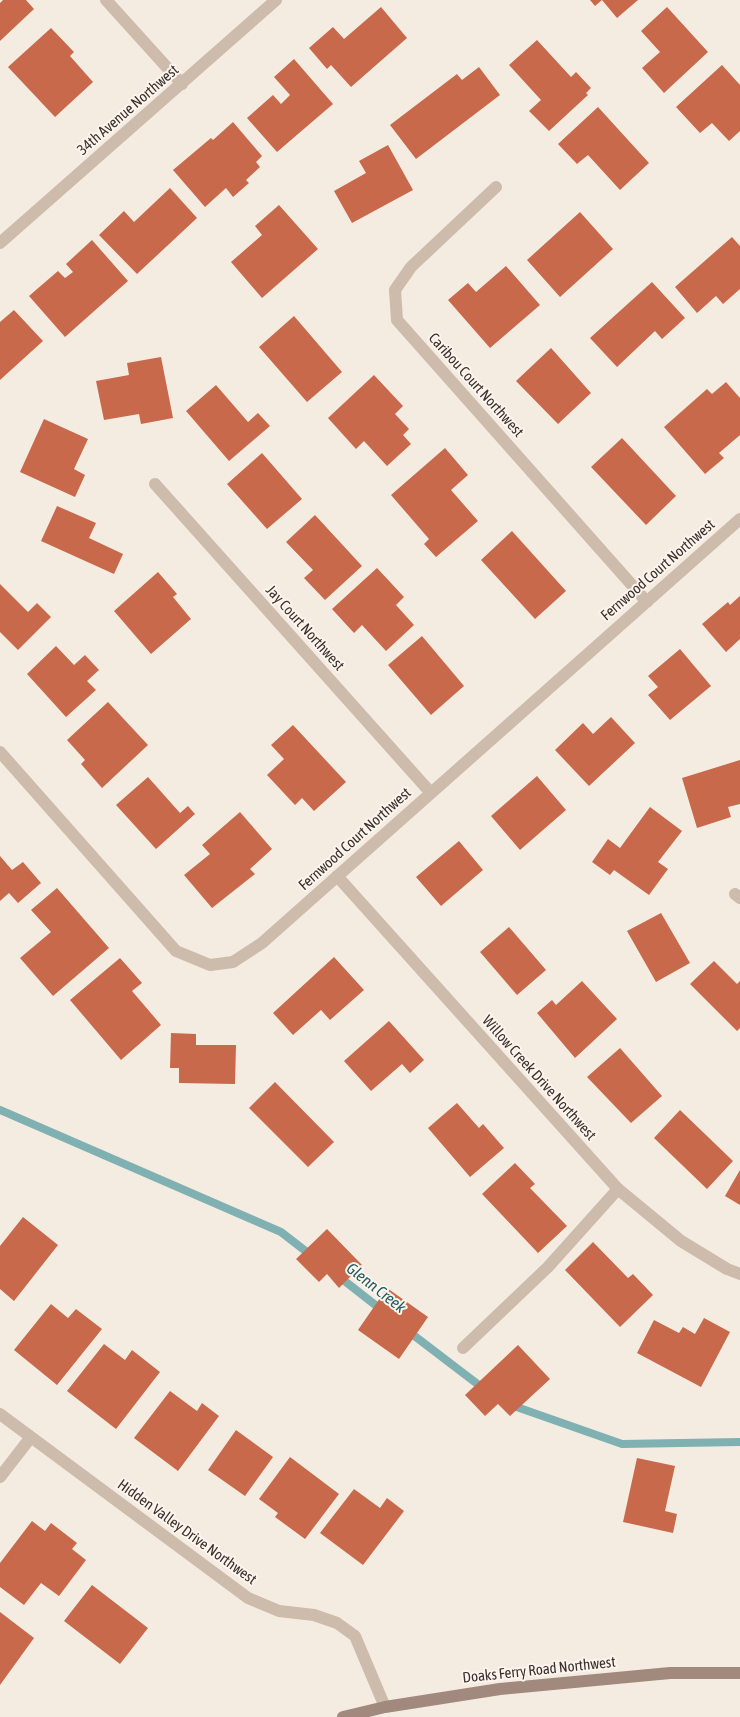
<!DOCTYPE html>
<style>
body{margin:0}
canvas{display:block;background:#f4ebe1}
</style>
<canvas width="740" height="1717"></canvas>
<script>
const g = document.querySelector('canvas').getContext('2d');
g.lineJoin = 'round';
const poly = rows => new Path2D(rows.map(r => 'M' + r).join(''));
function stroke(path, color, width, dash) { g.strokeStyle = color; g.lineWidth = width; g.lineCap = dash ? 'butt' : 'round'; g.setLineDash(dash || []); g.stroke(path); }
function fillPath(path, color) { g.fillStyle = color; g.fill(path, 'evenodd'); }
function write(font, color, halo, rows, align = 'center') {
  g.font = font + ' "Asap Condensed",sans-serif'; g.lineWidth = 4; g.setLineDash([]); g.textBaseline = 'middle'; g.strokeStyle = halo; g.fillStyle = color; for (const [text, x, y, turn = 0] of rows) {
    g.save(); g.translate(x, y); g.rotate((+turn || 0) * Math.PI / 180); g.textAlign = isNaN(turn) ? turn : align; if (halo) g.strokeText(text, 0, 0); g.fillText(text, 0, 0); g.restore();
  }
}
stroke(poly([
 [0,1110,281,1232,312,1256],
 [337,1275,383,1311],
 [408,1331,484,1389],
 [511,1405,622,1444,740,1442]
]), '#7fb0b2', 8);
fillPath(poly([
 [3,0,26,0,34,9,0,41,0,3],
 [590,0,638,0,617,18,602,0,595,6],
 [381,7,407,38,351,87,331,65,327,69,309,48,333,27,344,39],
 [667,7,708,52,664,93,642,68,660,52,641,31],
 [51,28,74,52,70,56,93,82,55,117,8,67],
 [537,40,571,77,576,72,591,88,586,93,588,95,549,131,529,111,541,100,509,65],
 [294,59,333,104,277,152,247,118,273,95,281,104,290,95,274,77],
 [722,65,740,85,740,131,729,141,712,123,700,133,676,107],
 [479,67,500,95,416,159,390,125,457,74,462,80],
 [598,107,649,163,620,190,588,155,577,164,558,144],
 [233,122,262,156,256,162,260,167,246,180,249,183,233,197,226,188,205,207,173,170,211,138,213,140],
 [388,145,413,190,352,223,334,191,366,173,359,161],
 [170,188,197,218,137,274,99,235,124,211,134,222],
 [279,205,318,249,262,298,231,262,262,235,255,226],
 [580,212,613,249,560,297,527,260],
 [732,237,740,246,740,289,723,304,716,296,697,313,675,287],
 [92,240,128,281,65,337,29,296,58,271,65,278,73,272,66,264],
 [506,266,540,305,490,348,448,300,468,283,476,292],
 [652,282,685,318,662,339,655,331,617,367,590,338],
 [14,310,43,341,0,380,0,322],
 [294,316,342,372,307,402,259,347],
 [551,348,591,393,558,424,516,381],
 [161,357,173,418,141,424,139,414,104,420,96,381,129,375,127,363],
 [374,375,403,406,395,414,409,429,403,435,411,444,387,466,364,441,356,449,328,418],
 [726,382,740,398,740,435,719,453,724,458,705,474,664,427,707,389,712,394],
 [216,385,248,422,258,413,270,426,229,461,186,411],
 [44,419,88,439,74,469,85,475,75,497,20,472],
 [622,438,676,496,646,525,591,467],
 [445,448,468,475,451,490,478,521,436,557,424,544,429,539,391,495],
 [262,453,302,499,267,529,227,484],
 [57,506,96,523,89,538,123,554,114,574,41,541],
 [315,515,362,566,325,600,304,578,313,570,286,542],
 [512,531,566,591,535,619,481,560],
 [377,568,404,597,396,605,414,625,386,651,362,625,354,633,332,609],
 [158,572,177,594,173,597,191,619,151,654,114,611],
 [0,584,28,612,37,603,51,617,18,650,0,632],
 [740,596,740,639,726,652,702,624,728,602,730,605],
 [422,636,464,686,431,715,388,665],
 [56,646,74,665,85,655,99,670,87,681,96,690,66,717,27,674],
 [680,649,711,686,670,720,648,695,658,687,648,676],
 [108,702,148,745,102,788,81,764,85,760,67,740],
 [611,717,635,743,589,786,555,750,583,723,593,734],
 [293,725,346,782,314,811,302,798,295,805,267,775,284,759,271,745],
 [740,760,740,804,728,807,731,817,697,828,682,778],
 [537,776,566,810,520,850,491,816],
 [148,777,180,813,188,806,195,814,156,849,116,805],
 [650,807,682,831,658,862,668,869,649,895,614,870,610,875,592,862,608,839,620,848],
 [240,812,272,849,250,869,255,874,212,908,184,875,210,854,202,845],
 [459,841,483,870,441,906,416,877],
 [0,856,12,870,23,862,41,883,18,903,9,893,0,901],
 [57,888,109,948,53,996,20,958,51,932,31,910],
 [661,913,690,963,656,982,627,931],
 [509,927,546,970,517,995,480,952],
 [334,957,364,990,330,1020,321,1010,293,1035,273,1013],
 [120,958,142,983,132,991,161,1025,121,1060,70,1000],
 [714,961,737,984,740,981,740,1028,737,1031,690,984],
 [582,981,617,1019,575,1058,537,1013,552,1000,556,1005],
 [389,1021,424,1060,410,1073,402,1064,371,1091,344,1061],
 [171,1033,196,1034,196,1045,236,1045,235,1084,179,1083,179,1068,170,1068],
 [620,1048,662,1096,631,1123,587,1077],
 [275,1082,334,1142,308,1167,249,1108],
 [457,1103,479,1128,483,1124,504,1148,470,1177,428,1128],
 [680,1110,733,1161,707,1189,654,1138],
 [515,1163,535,1184,530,1188,567,1226,538,1253,482,1194],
 [740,1170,740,1205,725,1196],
 [23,1217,58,1245,14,1301,0,1289,0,1246],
 [327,1229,362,1265,339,1288,327,1274,319,1282,296,1259],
 [593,1242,628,1278,633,1274,653,1295,620,1327,565,1270],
 [387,1288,428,1317,399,1359,358,1330],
 [51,1304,68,1318,76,1309,102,1329,57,1385,14,1350],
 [704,1318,730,1332,701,1387,637,1353,654,1320,679,1333,683,1327,695,1334],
 [104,1344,125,1360,132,1350,160,1372,116,1429,67,1391],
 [518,1345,550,1379,510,1416,498,1404,485,1416,465,1395],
 [170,1391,197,1411,202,1403,219,1416,178,1471,134,1438],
 [236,1430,273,1457,245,1496,208,1470],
 [290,1457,339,1494,305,1539,275,1517,278,1513,259,1499],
 [637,1458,675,1466,665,1511,677,1514,673,1533,623,1522],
 [354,1489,380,1508,387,1498,404,1511,363,1565,320,1533],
 [32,1521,45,1531,51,1523,77,1543,72,1549,86,1560,59,1596,41,1583,24,1605,0,1587,0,1563],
 [92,1585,148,1628,120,1664,64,1621],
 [0,1612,34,1638,0,1685]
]), '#c8694b');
stroke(poly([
 [463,1348,548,1267,618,1189]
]), '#cdbbac', 12);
stroke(poly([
 [106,0,182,84],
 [496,187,411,267,395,290,397,320,647,602],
 [0,243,276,0],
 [155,484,431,793],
 [0,752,176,951,210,965,233,962,262,943,740,519],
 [337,876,618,1189,681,1241,727,1269,740,1274],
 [735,894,740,898],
 [0,1414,248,1598,279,1611,314,1615,337,1623,355,1636,385,1707],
 [0,1477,31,1437]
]), '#cdbbac', 12);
stroke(poly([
 [343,1717,385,1707,500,1689,670,1673,740,1673]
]), '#a18a7d', 12);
write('15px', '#3b302b', '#fbf5ee', [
 ["34th Avenue Northwest",128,110,-41],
 ["Caribou Court Northwest",476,385,48],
 ["Fernwood Court Northwest",658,570,-41],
 ["Jay Court Northwest",305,628,48],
 ["Fernwood Court Northwest",355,839,-42],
 ["Willow Creek Drive Northwest",539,1078,48],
 ["Hidden Valley Drive Northwest",187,1532,36],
 ["Doaks Ferry Road Northwest",539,1670,-6]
]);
write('italic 16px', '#1f5a5e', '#fbf5ee', [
 ["Glenn Creek",376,1288,38]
]);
</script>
